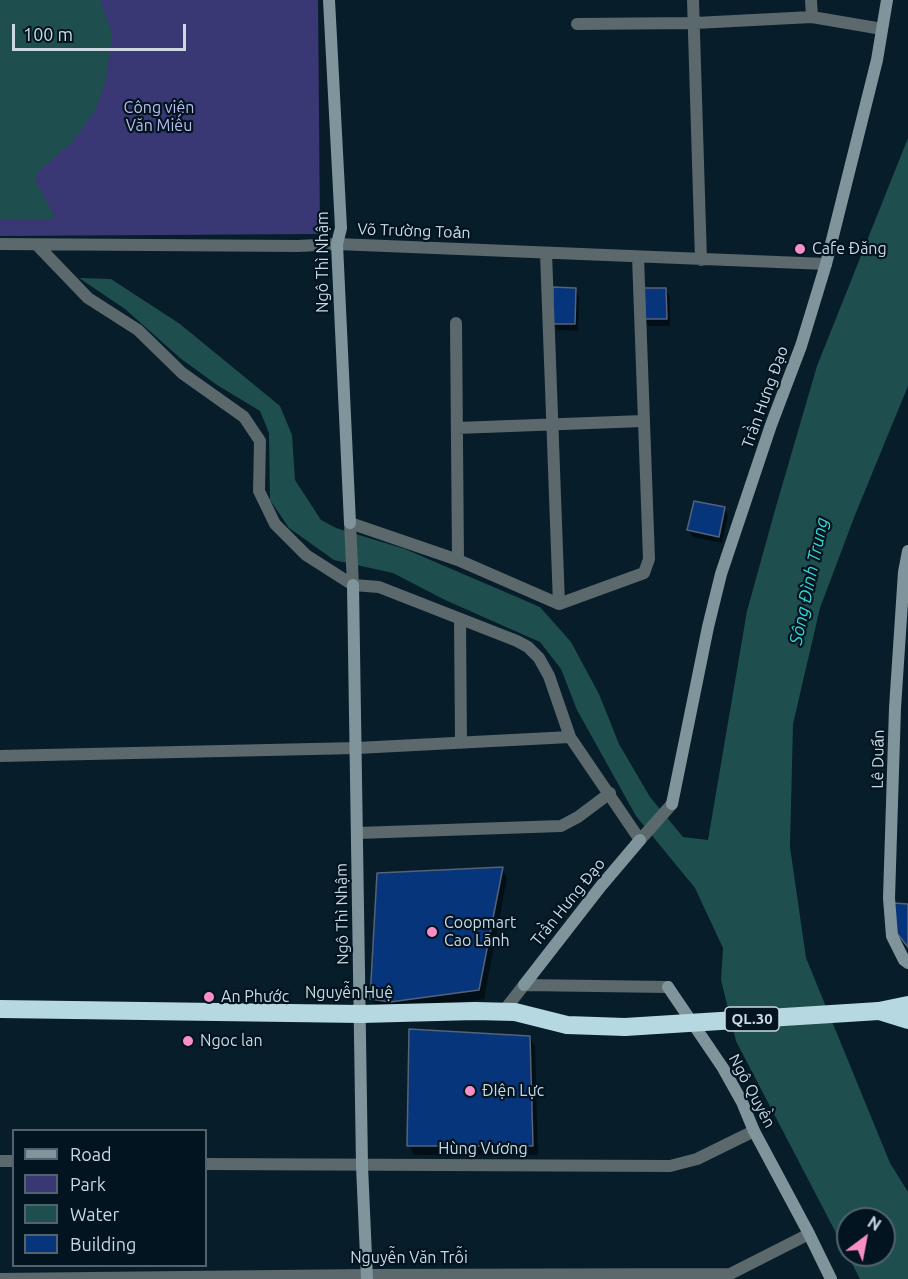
<!DOCTYPE html>
<meta charset="utf-8">
<style>
body{margin:0}
#map{position:relative;width:908px;height:1279px;overflow:hidden;background:#071d2a;font-family:Ubuntu,sans-serif}
canvas{display:block}
.legend{position:absolute;left:12px;top:1129px;width:195px;height:138px;box-sizing:border-box;background:#011420;border:2px solid #52636e;margin:0;padding:8px 10px;list-style:none;font-size:18px;color:#ccd9e3}
.legend li{display:flex;align-items:center;gap:12px;height:30px}
.legend b{width:30px;border:2px solid #52636e}
.north{position:absolute;left:836px;top:1207px;width:60px;height:60px;box-sizing:border-box;background:#011420;border:2px solid #52636e;border-radius:50%;rotate:32deg;font-size:16px;font-weight:700;line-height:24px;text-align:center;color:#ccd9e3}
.north::after{content:'';display:block;margin:auto;width:21px;height:27px;background:#fa8fc7;clip-path:polygon(50% 0,100% 100%,50% 72%,0 100%)}
.scale{position:absolute;left:12px;top:24px;width:174px;height:27px;box-sizing:border-box;border:3px solid #ccd9e3;border-top:0;padding-left:8px;font-size:18px;line-height:21px;white-space:nowrap;color:#ccd9e3;-webkit-text-stroke:4px #011420;paint-order:stroke}
</style>
<div id="map">
<canvas width="908" height="1279"></canvas>
<ul class="legend">
<li><b style="height:8px;background:#7f959b"></b>Road</li>
<li><b style="height:16px;background:#3a3874"></b>Park</li>
<li><b style="height:16px;background:#1e4e4d"></b>Water</li>
<li><b style="height:16px;background:#07357c"></b>Building</li>
</ul>
<div class="north">N</div>
<div class="scale">100 m</div>
</div>
<script>
const g = document.querySelector('canvas').getContext('2d');
g.lineJoin = 'round';
function fillPath(path, color) { g.fillStyle = color; g.fill(path, 'evenodd'); }
const poly = rows => new Path2D(rows.map(r => 'M' + r).join(''));
function stroke(path, color, width, dash) { g.strokeStyle = color; g.lineWidth = width; g.lineCap = dash ? 'butt' : 'round'; g.setLineDash(dash || []); g.stroke(path); }
function write(font, color, halo, rows, align = 'center') {
  g.font = font + ' Ubuntu,sans-serif'; g.lineWidth = 4.5; g.setLineDash([]); g.textBaseline = 'middle'; g.strokeStyle = halo; g.fillStyle = color; for (const [text, x, y, turn = 0] of rows) {
    g.save(); g.translate(x, y); g.rotate((+turn || 0) * Math.PI / 180); g.textAlign = isNaN(turn) ? turn : align; if (halo) g.strokeText(text, 0, 0); g.fillText(text, 0, 0); g.restore();
  }
}
fillPath(poly([
 [0,0,318,0,320,234,0,236]
]), '#3a3874');
fillPath(poly([
 [0,0,100,0,112,34,106,79,96,109,73,141,37,173,36,182,54,215,51,220,3,220,0,217],
 [908,138,908,386,855,515,820,608,793,724,790,847,806,958,890,1163,908,1192,908,1279,860,1279,736,1041,721,980,723,948,695,888,636,816,577,710,561,669,540,642,445,600,393,573,334,560,289,528,270,500,269,433,260,411,217,385,180,358,125,309,79,278,111,279,180,324,280,406,292,435,295,480,321,520,336,528,405,549,540,607,571,642,599,694,619,744,650,797,683,837,708,840,747,611,775,510,817,366],
 [848,1219,884,1219,884,1255,848,1255]
]), '#1e4e4d');
fillPath(poly([
 [575,289,579,297,578,331,557,330,553,323],
 [666,290,670,297,670,326,648,326,644,319],
 [724,509,728,516,722,543,693,537,689,530],
 [502,869,507,878,484,999,396,1012,377,1009,371,999],
 [530,1038,535,1047,538,1155,414,1155,409,1145]
]), '#0007');
const building = poly([
 [553,287,576,288,575,324,552,324,553,287],
 [642,288,666,288,667,319,643,319,642,288],
 [694,501,725,507,719,537,687,530,694,501],
 [503,867,479,990,390,1002,370,999,377,873,503,867],
 [893,903,908,904,908,947,896,932,893,903],
 [409,1029,530,1036,533,1146,407,1146,409,1029]
]);
fillPath(building, '#07357c');
stroke(building, '#556278', 1.5);
stroke(poly([
 [693,0,701,260],
 [811,0,812,17],
 [577,24,695,23,812,17,882,29],
 [0,244,298,246,337,244,826,264],
 [38,246,88,298,138,330,182,373,244,417,260,441,259,491,275,524,306,555,353,585,379,587,517,641,528,647,539,658,549,676,570,737,640,840,672,804],
 [546,253,559,604],
 [456,323,458,560],
 [457,428,643,421],
 [353,585,350,523,458,560,559,604,644,573,649,559,638,257],
 [460,619,461,743],
 [0,756,357,748,570,737],
 [358,833,561,826,578,817,610,793],
 [503,1012,524,985,668,987],
 [0,1161,14,1161],
 [206,1164,670,1166,697,1159,754,1131],
 [0,1279,367,1275,730,1274,809,1234]
]), '#5b686c', 12);
stroke(poly([
 [329,0,341,228,337,244,350,523],
 [908,551,904,572,895,708,889,898,892,936,904,960,908,963],
 [353,585,362,1166,367,1279],
 [672,804,708,627,721,574,771,425,801,346,826,264,877,60,887,0],
 [524,985,601,886,640,840],
 [668,987,723,1068,742,1102,754,1131,807,1230,831,1279]
]), '#7f959b', 12);
stroke(poly([
 [0,1009,361,1014,475,1011,515,1012,567,1025,625,1027],
 [879,1011,908,1020],
 [879,1011,908,1005]
]), '#b6d8e1', 18);
stroke(poly([
 [625,1027,879,1011]
]), '#b6d8e1', 18);
for (const [x, y, r, color] of [
 [800,249,6,"#fa8fc7"],
 [432,932,6,"#fa8fc7"],
 [209,997,6,"#fa8fc7"],
 [188,1041,6,"#fa8fc7"],
 [470,1091,6,"#fa8fc7"]
]) { const dot = new Path2D(); dot.arc(x, y, r, 0, 2 * Math.PI); g.fillStyle = color; g.fill(dot); stroke(dot, '#011420', 2); }
for (const [x, y, w] of [
 [752,1019,54]
]) { const box = new Path2D(); box.roundRect(x - w / 2, y - 12, w, 24, 4.5); g.fillStyle = '#011420'; g.fill(box); stroke(box, '#ccd9e3', 1.5); }
write('bold 15px', '#ccd9e3', null, [
 ["QL.30",752,1019]
]);
write('16px', '#bcbfed', '#011420', [
 ["Công viên",159,108],
 ["Văn Miếu",159,126]
]);
write('16px', '#ccd9e3', '#011420', [
 ["Võ Trường Toản",414,231,2],
 ["Ngô Thì Nhậm",323,262,-90],
 ["Trần Hưng Đạo",765,397,-70],
 ["Lê Duẩn",878,759,-89],
 ["Trần Hưng Đạo",568,902,-51],
 ["Ngô Thì Nhậm",342,914,-91],
 ["Nguyễn Huệ",349,993],
 ["Ngô Quyền",752,1091,62],
 ["Hùng Vương",483,1149],
 ["Nguyễn Văn Trỗi",409,1258]
]);
write('16px', '#ccd9e3', '#011420', [
 ["Cafe Đăng",812,249],
 ["Coopmart",444,923],
 ["Cao Lãnh",444,941],
 ["An Phước",221,997],
 ["Ngoc lan",200,1041],
 ["ĐIện Lực",482,1091]
], 'left');
write('italic 18px', '#36d8d5', '#011420', [
 ["Sông Đình Trung",809,581,-78]
]);
</script>
